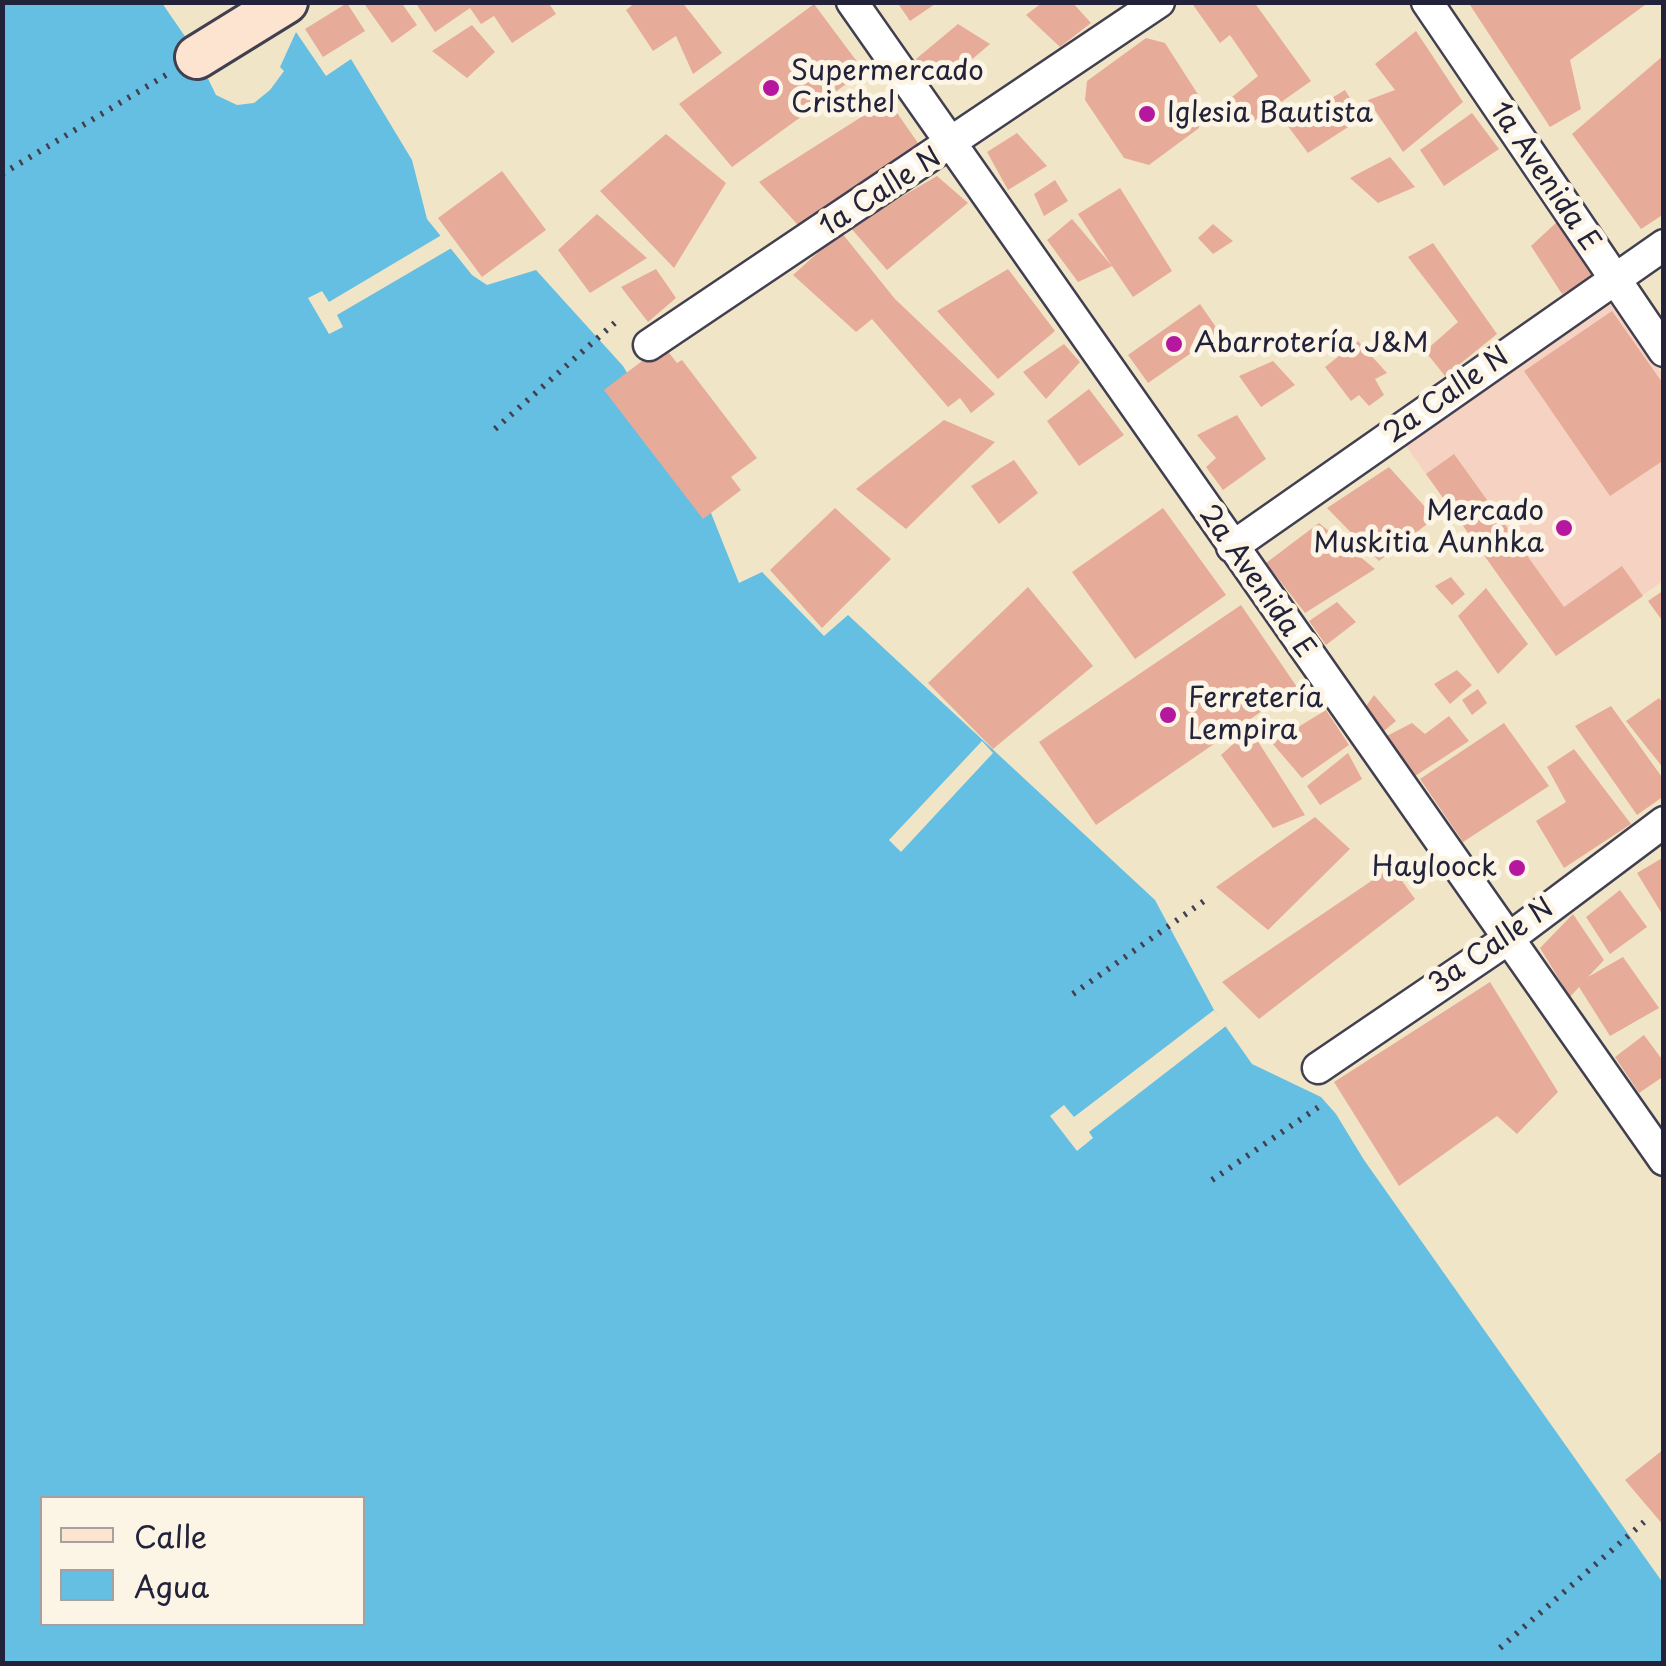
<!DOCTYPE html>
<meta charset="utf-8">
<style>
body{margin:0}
#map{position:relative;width:1666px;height:1666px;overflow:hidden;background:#f1e5c7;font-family:"Playpen Sans",sans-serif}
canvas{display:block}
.frame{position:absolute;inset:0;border:5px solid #22223b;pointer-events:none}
.legend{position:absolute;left:40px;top:1496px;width:325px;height:130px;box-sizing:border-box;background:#fcf5e5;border:2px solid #a5a1a1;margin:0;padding:12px 18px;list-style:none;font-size:30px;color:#22223b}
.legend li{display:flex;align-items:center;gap:20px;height:50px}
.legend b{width:50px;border:2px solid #a5a1a1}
</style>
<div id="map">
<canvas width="1666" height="1666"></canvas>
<div class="frame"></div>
<ul class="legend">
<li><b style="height:12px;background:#fde4d1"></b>Calle</li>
<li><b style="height:28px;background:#64bfe2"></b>Agua</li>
</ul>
</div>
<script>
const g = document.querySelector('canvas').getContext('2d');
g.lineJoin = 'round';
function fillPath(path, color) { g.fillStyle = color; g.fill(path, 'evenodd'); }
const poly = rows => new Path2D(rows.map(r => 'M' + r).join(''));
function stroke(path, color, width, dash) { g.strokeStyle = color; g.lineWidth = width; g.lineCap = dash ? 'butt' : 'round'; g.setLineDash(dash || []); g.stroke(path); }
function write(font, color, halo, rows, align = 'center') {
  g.font = font + ' "Playpen Sans",sans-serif'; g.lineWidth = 10; g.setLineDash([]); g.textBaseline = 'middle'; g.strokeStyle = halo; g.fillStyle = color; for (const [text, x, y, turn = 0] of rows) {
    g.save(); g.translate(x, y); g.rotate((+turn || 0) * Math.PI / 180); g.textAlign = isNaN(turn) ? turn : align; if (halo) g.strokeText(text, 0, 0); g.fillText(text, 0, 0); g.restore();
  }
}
fillPath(poly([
 [1612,302,1663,375,1663,581,1556,656,1406,446]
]), '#f6d2c3');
fillPath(poly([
 [3,3,162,3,193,48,216,95,237,105,254,103,270,90,284,71,280,67,296,32,326,76,351,59,412,160,427,219,472,275,487,285,536,270,623,366,711,513,739,583,762,572,824,636,848,615,1155,900,1214,1010,1252,1064,1321,1097,1336,1114,1364,1160,1663,1583,1663,1663,3,1664],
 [42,1498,362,1498,362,1624,42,1624]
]), '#64bfe2');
fillPath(poly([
 [445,233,455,246,337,315,343,327,329,334,308,298,322,291,329,302],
 [982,741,993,753,901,852,889,840],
 [1214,1010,1226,1026,1089,1132,1093,1138,1077,1151,1050,1116,1064,1105,1074,1117]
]), '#f1e5c7');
fillPath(poly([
 [363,2,401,2,417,25,392,43],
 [415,2,548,2,556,14,512,43,494,16,481,24,470,8,435,32],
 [636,2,682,2,722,53,693,74,676,36,653,51,626,10],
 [897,2,938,2,910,21],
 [1043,2,1072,2,1091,23,1060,47,1026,15],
 [1191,2,1254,2,1311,81,1250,124,1232,97,1258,76,1230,35,1220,43],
 [1468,2,1649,2,1570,60,1581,109,1550,127],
 [347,3,365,31,323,57,305,29],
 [814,4,864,71,732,167,679,104],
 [958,24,990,44,943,84,916,59],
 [472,25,495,52,467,78,432,51],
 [1416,31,1463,102,1403,152,1368,100,1395,90,1375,64],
 [1146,38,1165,43,1199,96,1199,128,1149,165,1124,158,1085,100,1087,81],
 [1664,55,1664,214,1641,229,1572,134],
 [1345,90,1362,118,1308,153,1287,125],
 [888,100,927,156,806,234,759,182],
 [1472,113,1499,149,1444,186,1420,150],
 [1017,133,1047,166,1008,190,987,152],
 [666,134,726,183,674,268,600,191],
 [1390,157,1415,187,1378,203,1350,178],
 [502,171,546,230,482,277,438,218],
 [937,176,968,203,887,270,850,227],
 [1055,180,1068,201,1044,216,1034,194],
 [1120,188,1172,271,1133,297,1112,266,1078,282,1047,240,1072,219,1112,266,1078,214],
 [597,214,647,258,590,293,558,250],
 [1558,221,1598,275,1562,294,1531,246],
 [1213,224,1233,241,1213,254,1198,238],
 [841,232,895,299,995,394,971,413,960,398,948,407,872,319,856,332,793,275],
 [1433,243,1497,334,1445,376,1425,351,1458,322,1408,257],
 [656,269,676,298,648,322,621,287],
 [1008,269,1055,331,998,379,937,311],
 [1200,304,1220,333,1148,383,1128,355],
 [1612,311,1664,385,1664,460,1610,496,1524,371],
 [1358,341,1387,373,1375,379,1384,395,1369,406,1359,395,1351,401,1325,367],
 [1064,344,1080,362,1046,399,1023,372],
 [663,345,677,363,682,360,757,458,731,477,741,490,703,519,604,390],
 [1273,361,1295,385,1261,407,1239,376],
 [1089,389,1124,435,1079,466,1047,421],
 [1237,415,1266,459,1223,490,1206,467,1216,458,1197,435],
 [944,420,995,442,906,529,856,489],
 [1454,454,1564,607,1622,566,1643,596,1556,656,1426,474],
 [1014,460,1038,493,999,524,971,486],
 [1389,467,1435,518,1379,561,1327,508],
 [835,508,891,559,822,628,770,570],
 [1163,508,1226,595,1135,659,1072,572],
 [1319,523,1375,569,1305,613,1266,563],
 [1451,577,1465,594,1452,605,1435,586],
 [1028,587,1093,666,993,749,928,683],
 [1486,588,1528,644,1498,674,1458,616],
 [1664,590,1664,623,1648,601],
 [1337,602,1356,622,1326,645,1309,621],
 [1241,605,1297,687,1096,825,1039,742],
 [1457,670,1472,685,1450,704,1434,684],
 [1478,689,1487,703,1472,715,1462,700],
 [1374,695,1396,721,1379,735,1364,709],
 [1659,698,1664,704,1664,769,1626,721],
 [1611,706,1664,780,1664,796,1637,815,1575,726],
 [1326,710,1349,745,1302,778,1272,743],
 [1449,716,1469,741,1415,776,1383,738,1412,723,1425,734],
 [1504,723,1549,786,1463,842,1420,779],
 [1250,729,1305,815,1273,828,1221,755],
 [1574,749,1631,824,1564,868,1536,821,1566,802,1547,767],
 [1348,753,1362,779,1320,805,1307,786],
 [1315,817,1350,849,1268,930,1216,887],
 [1664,857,1664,917,1637,873],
 [1392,867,1415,899,1259,1019,1222,982],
 [1620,890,1647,927,1610,954,1586,917],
 [1573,914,1604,960,1588,977,1623,957,1659,1008,1610,1036,1579,987,1570,997,1540,948],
 [1490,982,1558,1092,1517,1134,1497,1116,1399,1186,1334,1082],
 [1644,1035,1664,1062,1664,1076,1639,1093,1615,1057],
 [1664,1449,1664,1526,1625,1480]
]), '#e7ab99');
const street = poly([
 [852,2,1664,1160],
 [1427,2,1664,351],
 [649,345,1159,2],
 [1232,547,1664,245],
 [1318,1068,1508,939,1664,822]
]);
const secondary = poly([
 [197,57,286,2]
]);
stroke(street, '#413f50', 35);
stroke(secondary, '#413f50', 48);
stroke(poly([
 [2,174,166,75],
 [495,429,618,320],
 [1073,994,1204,901],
 [1212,1180,1320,1106],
 [1500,1648,1644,1522]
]), '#413f50', 6, [2.5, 8]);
stroke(street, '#fff', 30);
stroke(secondary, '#fde4d1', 42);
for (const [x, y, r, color] of [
 [771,88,10,"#b5179e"],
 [1147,114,10,"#b5179e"],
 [1174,344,10,"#b5179e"],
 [1564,528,10,"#b5179e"],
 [1168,715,10,"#b5179e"],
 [1517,868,10,"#b5179e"]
]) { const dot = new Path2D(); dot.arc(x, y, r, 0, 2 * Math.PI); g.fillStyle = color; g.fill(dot); stroke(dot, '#fcf5e5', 4); }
write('28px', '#22223b', '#fcf5e5', [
 ["Supermercado",791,72],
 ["Cristhel",791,104],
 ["Iglesia Bautista",1167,114],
 ["Abarrotería J&M",1194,344],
 ["Mercado",1544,512,"right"],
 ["Muskitia Aunhka",1544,544,"right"],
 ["Ferretería",1188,699],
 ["Lempira",1188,731],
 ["Hayloock",1497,868,"right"]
], 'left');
write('28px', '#22223b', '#fcf5e5', [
 ["1a Avenida E",1544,177,56],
 ["1a Calle N",881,193,-33],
 ["2a Calle N",1447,396,-35],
 ["2a Avenida E",1256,582,55],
 ["3a Calle N",1492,947,-35]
]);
</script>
